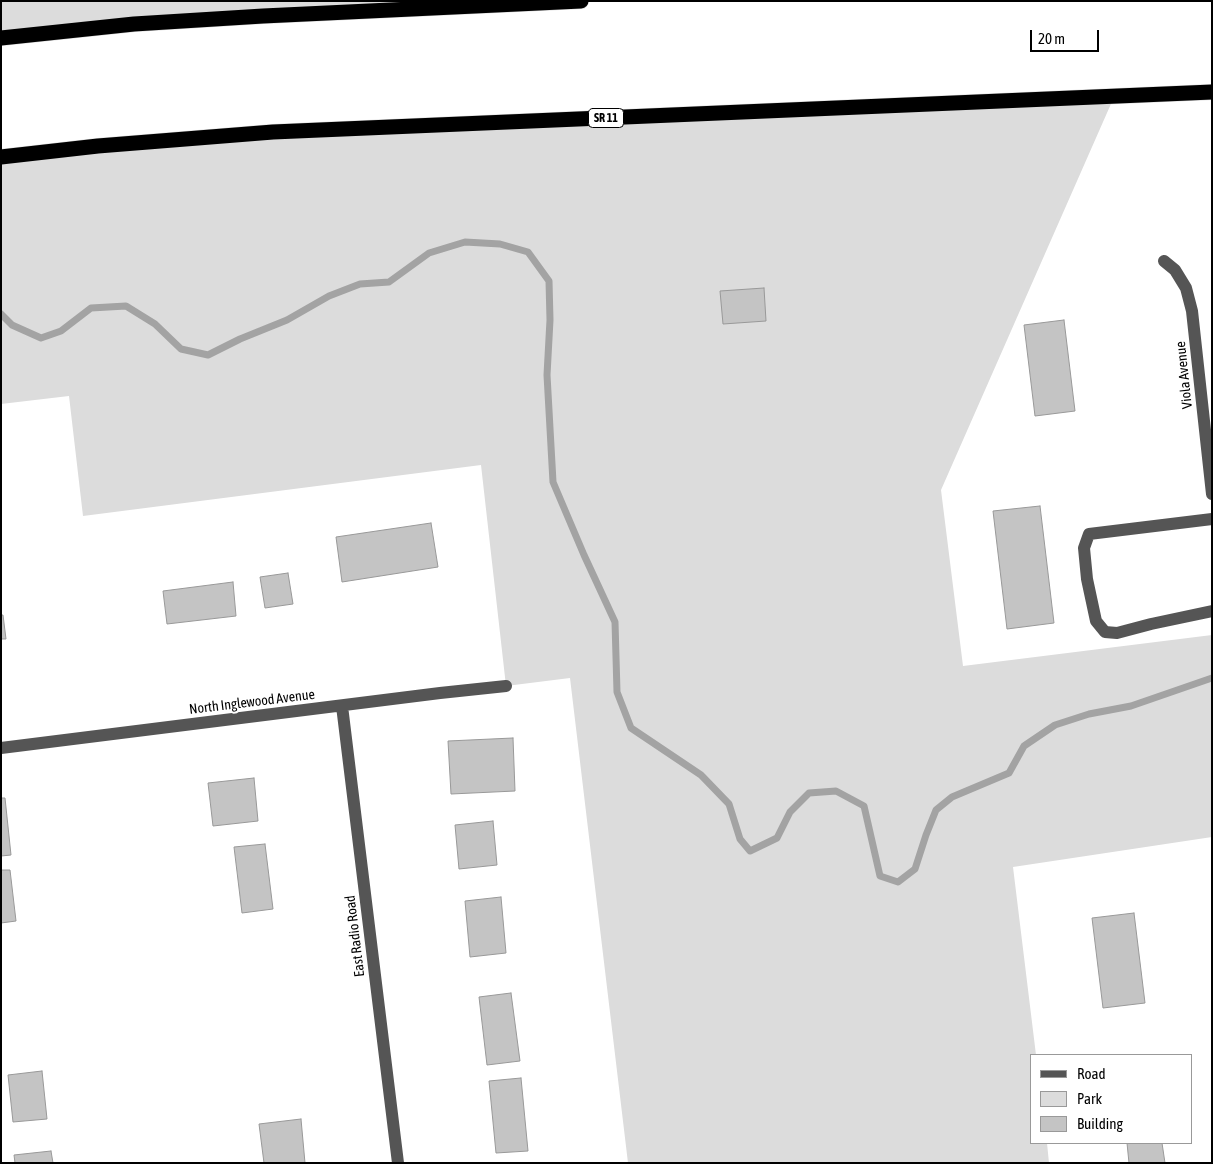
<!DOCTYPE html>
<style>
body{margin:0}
#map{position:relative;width:1213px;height:1164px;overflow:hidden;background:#fff;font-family:"Asap Condensed",sans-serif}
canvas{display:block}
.frame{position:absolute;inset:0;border:2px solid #000;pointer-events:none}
.legend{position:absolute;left:1030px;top:1054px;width:162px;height:90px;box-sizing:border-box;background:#fff;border:1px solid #999;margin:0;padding:6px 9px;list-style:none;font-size:15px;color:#000}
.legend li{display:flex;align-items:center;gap:10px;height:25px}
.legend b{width:25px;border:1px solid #999}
.scale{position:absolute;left:1030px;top:30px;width:69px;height:22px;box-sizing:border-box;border:2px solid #000;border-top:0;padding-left:6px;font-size:15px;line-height:18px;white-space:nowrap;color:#000;-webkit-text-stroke:4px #fff;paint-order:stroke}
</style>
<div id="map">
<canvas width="1213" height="1164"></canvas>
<div class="frame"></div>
<ul class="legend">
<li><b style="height:6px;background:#555"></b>Road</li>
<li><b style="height:14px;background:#dcdcdc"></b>Park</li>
<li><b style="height:14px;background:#c4c4c4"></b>Building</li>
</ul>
<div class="scale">20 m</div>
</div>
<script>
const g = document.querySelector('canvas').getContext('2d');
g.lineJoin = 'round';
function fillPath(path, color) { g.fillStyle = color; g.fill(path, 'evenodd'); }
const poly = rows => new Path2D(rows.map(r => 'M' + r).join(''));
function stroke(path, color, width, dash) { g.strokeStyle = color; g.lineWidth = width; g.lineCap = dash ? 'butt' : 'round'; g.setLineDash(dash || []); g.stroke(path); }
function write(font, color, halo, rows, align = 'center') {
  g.font = font + ' "Asap Condensed",sans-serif'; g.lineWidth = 4; g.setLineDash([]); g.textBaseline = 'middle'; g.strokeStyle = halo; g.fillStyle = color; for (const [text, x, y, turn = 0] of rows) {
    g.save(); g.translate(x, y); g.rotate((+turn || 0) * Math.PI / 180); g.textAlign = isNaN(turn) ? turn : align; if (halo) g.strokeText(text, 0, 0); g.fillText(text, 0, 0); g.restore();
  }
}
fillPath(poly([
 [1,1,581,1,1,38],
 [1114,97,941,490,963,666,1212,635,1212,837,1013,867,1036,1055,1032,1055,1032,1143,1047,1143,1049,1163,628,1163,570,678,506,686,481,465,83,516,69,396,1,404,1,157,98,146]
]), '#dcdcdc');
stroke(poly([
 [1,314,12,325,41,338,61,331,91,308,126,306,155,324,181,349,208,355,240,339,287,320,329,296,360,284,389,282,429,253,465,242,500,244,528,252,549,281,550,320,547,375,553,482,584,555,615,622,617,692,631,728,701,775,729,804,740,839,750,851,777,838,790,812,809,793,836,791,864,806,880,876,898,882,915,869,926,835,936,810,952,797,1009,773,1024,746,1055,725,1089,714,1131,706,1212,678]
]), '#a3a3a3', 7);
const building = poly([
 [764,288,766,321,723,324,720,291,764,288],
 [1064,320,1075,411,1035,416,1024,325,1064,320],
 [1040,506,1054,623,1007,629,993,511,1040,506],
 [431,523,438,567,342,582,336,537,431,523],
 [288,573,293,604,265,608,260,577,288,573],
 [233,582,236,616,167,624,163,591,233,582],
 [1,615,3,615,6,639,1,639,1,615],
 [513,738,515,791,451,794,448,741,513,738],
 [254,778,258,821,213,826,208,783,254,778],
 [1,798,5,798,11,855,1,856,1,798],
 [493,821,497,865,459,869,455,825,493,821],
 [265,844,273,909,242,913,234,847,265,844],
 [1,870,10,870,16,921,1,923,1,870],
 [501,897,506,953,470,957,465,901,501,897],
 [1134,913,1145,1003,1103,1008,1092,918,1134,913],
 [511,993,520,1061,487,1065,479,997,511,993],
 [42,1071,47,1119,13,1122,8,1075,42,1071],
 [521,1078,528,1151,496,1153,489,1081,521,1078],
 [301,1119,305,1163,264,1163,259,1124,301,1119],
 [1127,1143,1162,1143,1165,1163,1129,1163,1127,1143],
 [51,1151,53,1163,15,1163,14,1155,51,1151]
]);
fillPath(building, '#c4c4c4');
stroke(building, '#999', 1);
const highway = poly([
 [1,38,134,24,263,16,581,1],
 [1,157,98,146,273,132,1212,92]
]);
stroke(highway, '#dbdbdb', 16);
stroke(poly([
 [1164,261,1175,270,1186,288,1192,311,1212,494],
 [1212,519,1089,534,1084,548,1087,579,1096,621,1105,632,1117,633,1151,624,1212,611],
 [342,706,398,1163],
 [1,748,440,693,506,686]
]), '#555', 12);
stroke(highway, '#000', 15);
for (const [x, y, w] of [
 [606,118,35]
]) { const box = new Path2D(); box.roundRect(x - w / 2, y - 9.5, w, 19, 4); g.fillStyle = '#fff'; g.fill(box); stroke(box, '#000', 1); }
write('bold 12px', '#000', null, [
 ["SR 11",606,118]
]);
write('14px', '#000', '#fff', [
 ["Viola Avenue",1184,375,-96],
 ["North Inglewood Avenue",252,702,-7],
 ["East Radio Road",355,936,-97]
]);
</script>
